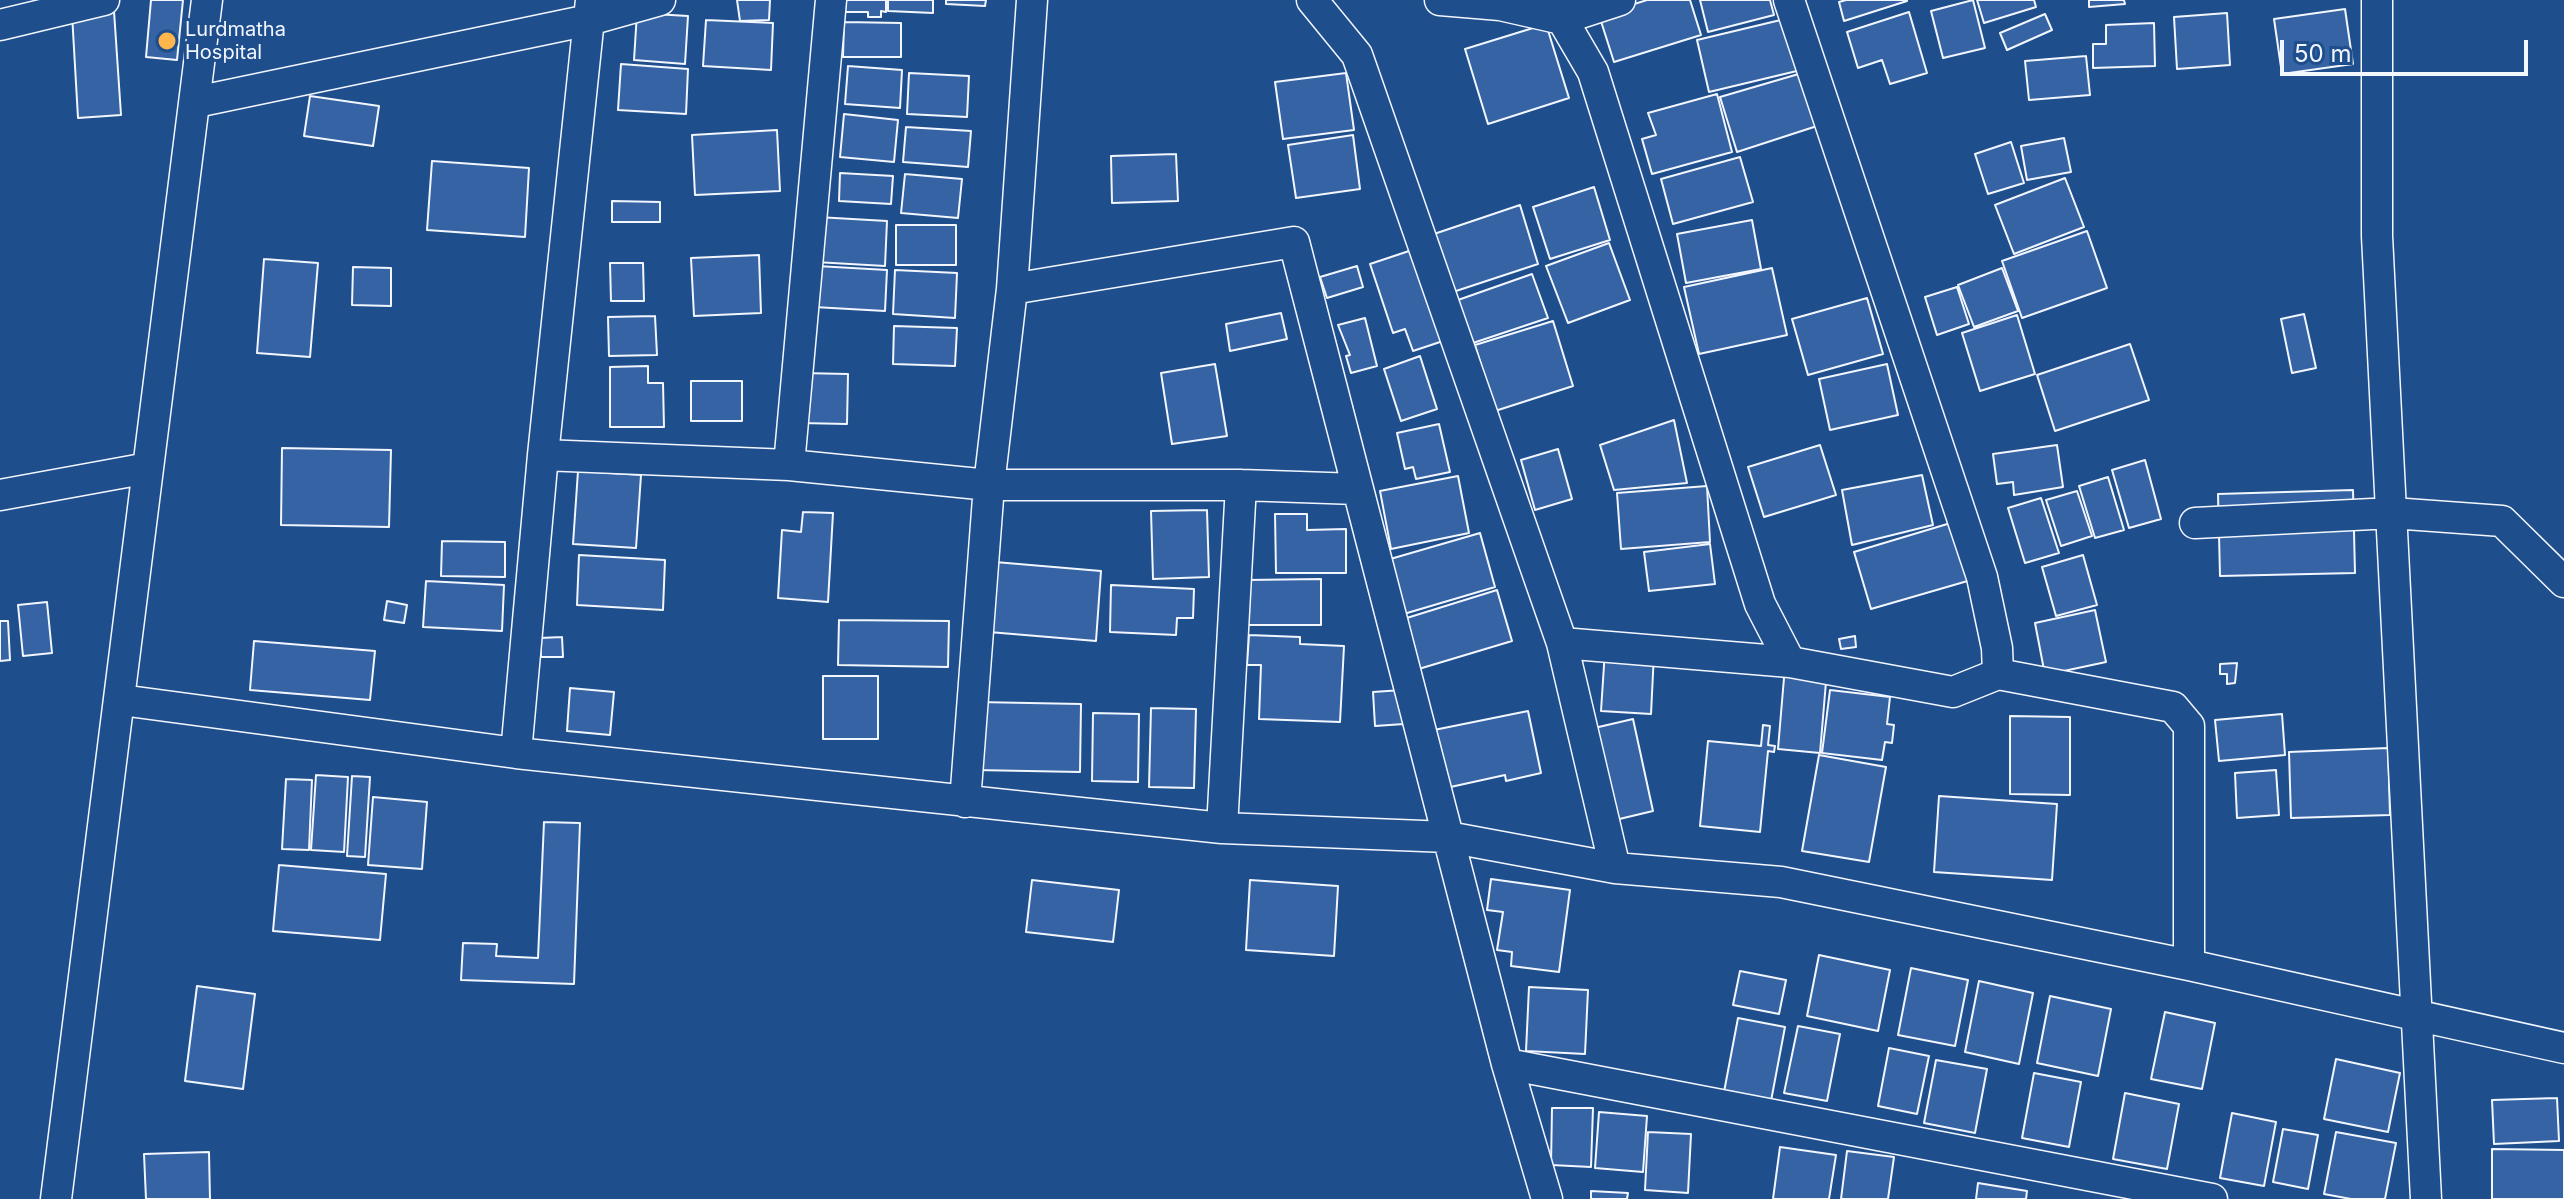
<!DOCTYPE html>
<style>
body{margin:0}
#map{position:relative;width:2564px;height:1199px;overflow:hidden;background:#1f4e8c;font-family:Inter,sans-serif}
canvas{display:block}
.scale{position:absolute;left:2280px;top:40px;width:248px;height:36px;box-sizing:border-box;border:4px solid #f2f6ff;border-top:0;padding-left:10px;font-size:24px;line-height:28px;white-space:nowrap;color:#f2f6ff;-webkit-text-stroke:6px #1f4e8c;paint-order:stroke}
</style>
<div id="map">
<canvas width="2564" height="1199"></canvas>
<div class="scale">50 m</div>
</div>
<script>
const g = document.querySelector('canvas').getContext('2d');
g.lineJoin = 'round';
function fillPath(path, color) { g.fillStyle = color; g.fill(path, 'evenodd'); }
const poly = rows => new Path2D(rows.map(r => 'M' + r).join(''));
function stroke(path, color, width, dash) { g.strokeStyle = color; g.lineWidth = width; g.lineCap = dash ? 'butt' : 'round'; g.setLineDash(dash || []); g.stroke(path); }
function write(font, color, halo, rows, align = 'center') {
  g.font = font + ' Inter,sans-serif'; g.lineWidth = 6; g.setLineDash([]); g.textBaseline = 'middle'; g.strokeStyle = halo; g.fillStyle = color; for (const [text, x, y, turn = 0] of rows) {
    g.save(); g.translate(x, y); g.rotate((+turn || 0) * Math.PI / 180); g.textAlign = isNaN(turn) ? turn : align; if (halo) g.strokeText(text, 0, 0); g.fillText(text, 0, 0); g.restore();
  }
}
const building = poly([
 [151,0,183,0,177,60,146,57,151,0],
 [737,0,770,0,769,20,740,21,737,0],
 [845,0,886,0,886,12,881,11,881,17,868,17,868,12,845,12,845,0],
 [888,0,933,0,933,13,888,11,888,0],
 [946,0,986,0,985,6,946,4,946,0],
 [1647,0,1690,0,1701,35,1614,62,1599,15,1647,0],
 [1700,0,1770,0,1774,15,1708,32,1700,0],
 [1846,0,1907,0,1907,1,1844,21,1839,2,1846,0],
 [1973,0,1985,48,1943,58,1931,11,1973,0],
 [1977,0,2034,0,2036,7,1984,23,1977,0],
 [2089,0,2124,0,2125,4,2089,7,2089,0],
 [2345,9,2353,64,2282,74,2274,19,2345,9],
 [114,11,121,115,78,118,72,14,114,11],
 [1909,12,1927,73,1890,84,1882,60,1858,68,1847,32,1909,12],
 [637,13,688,16,685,64,634,60,637,13],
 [2227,13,2230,65,2177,69,2174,17,2227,13],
 [2045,14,2052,30,2007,50,2000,33,2045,14],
 [1789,18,1801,70,1709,92,1697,40,1789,18],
 [706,20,773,23,771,70,703,66,706,20],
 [844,22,901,23,901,57,843,57,844,22],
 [2154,23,2155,66,2093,68,2093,44,2106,44,2106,25,2154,23],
 [1546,24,1569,98,1488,124,1465,49,1546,24],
 [2086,56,2090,95,2029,100,2025,61,2086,56],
 [621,64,688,69,686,114,618,110,621,64],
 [848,66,902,70,900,108,845,104,848,66],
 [909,73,969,76,967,117,907,114,909,73],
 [1346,73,1354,130,1283,139,1275,82,1346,73],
 [1802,73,1817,126,1737,152,1720,97,1802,73],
 [1717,94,1732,152,1652,174,1642,139,1656,135,1648,113,1717,94],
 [310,96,379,106,373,146,304,136,310,96],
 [844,114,898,120,894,162,840,157,844,114],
 [906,127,971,131,968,167,903,162,906,127],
 [777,130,780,191,695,195,692,135,777,130],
 [1353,135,1360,189,1296,198,1288,145,1353,135],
 [2064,138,2071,172,2027,180,2021,146,2064,138],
 [2011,142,2024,183,1988,194,1975,154,2011,142],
 [1176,154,1178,201,1112,203,1111,156,1176,154],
 [1740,157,1753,202,1673,224,1661,179,1740,157],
 [432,161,529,168,525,237,427,230,432,161],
 [840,173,893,176,891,204,839,201,840,173],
 [905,174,962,179,958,218,901,213,905,174],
 [2065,178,2084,227,2014,254,1995,205,2065,178],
 [1594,187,1610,240,1550,259,1533,207,1594,187],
 [612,201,660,202,660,222,612,222,612,201],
 [1520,205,1538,264,1453,292,1434,234,1520,205],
 [817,217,887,221,885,266,815,262,817,217],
 [1752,220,1761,269,1686,283,1677,234,1752,220],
 [896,225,956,225,956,265,896,265,896,225],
 [2087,231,2107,288,2022,318,2002,261,2087,231],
 [1609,243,1630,300,1568,323,1546,266,1609,243],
 [1412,250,1443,341,1413,351,1405,329,1393,333,1370,264,1412,250],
 [759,255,761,313,694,316,691,258,759,255],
 [264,259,318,263,310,357,257,353,264,259],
 [610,263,643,263,644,301,611,301,610,263],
 [817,266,887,270,885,311,814,307,817,266],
 [1357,266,1363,287,1327,298,1320,277,1357,266],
 [353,267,391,268,391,306,352,305,353,267],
 [1772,268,1787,335,1699,354,1684,287,1772,268],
 [2002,268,2018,311,1974,327,1958,285,2002,268],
 [895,270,957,273,955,318,893,314,895,270],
 [1532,274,1548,318,1473,343,1458,300,1532,274],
 [1957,287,1969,324,1937,335,1925,297,1957,287],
 [1867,298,1883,354,1808,375,1792,319,1867,298],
 [1281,313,1287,339,1230,351,1226,324,1281,313],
 [2304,314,2316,368,2292,373,2281,319,2304,314],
 [2017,315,2035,374,1980,391,1962,333,2017,315],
 [655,316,657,355,609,356,608,317,655,316],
 [1365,318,1377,366,1351,373,1346,356,1350,355,1338,325,1365,318],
 [1553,321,1573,386,1495,411,1475,345,1553,321],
 [894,326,957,328,955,366,893,364,894,326],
 [2130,344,2149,400,2055,431,2037,375,2130,344],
 [1420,356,1437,409,1401,421,1384,369,1420,356],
 [1215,364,1227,436,1172,444,1161,373,1215,364],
 [1887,364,1898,415,1830,430,1819,379,1887,364],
 [648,366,648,383,663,383,664,427,610,427,610,367,648,366],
 [802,373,848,374,847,424,801,423,802,373],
 [691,381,742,381,742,421,691,421,691,381],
 [1674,420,1687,483,1614,490,1600,445,1674,420],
 [1439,424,1450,472,1416,479,1413,467,1405,469,1397,433,1439,424],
 [1820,445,1836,495,1764,517,1748,467,1820,445],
 [2057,445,2063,487,2014,495,2013,482,1997,484,1993,454,2057,445],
 [282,448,391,450,389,527,281,525,282,448],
 [1558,449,1572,499,1535,510,1521,460,1558,449],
 [2145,460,2161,519,2129,528,2112,470,2145,460],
 [578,471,641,475,636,548,573,544,578,471],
 [1922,475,1933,525,1852,545,1842,490,1922,475],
 [1458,476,1469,533,1391,549,1380,491,1458,476],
 [2108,477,2124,530,2095,538,2079,486,2108,477],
 [1707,486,1710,542,1621,549,1617,493,1707,486],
 [2353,490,2355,573,2220,576,2218,494,2353,490],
 [2077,491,2092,536,2061,546,2046,500,2077,491],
 [2041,498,2059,553,2025,563,2008,508,2041,498],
 [1207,510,1209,577,1153,579,1151,511,1207,510],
 [803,512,833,513,828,602,778,598,782,530,801,532,803,512],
 [1275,514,1307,514,1307,530,1346,529,1346,573,1276,573,1275,514],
 [1954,522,1971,580,1871,609,1854,552,1954,522],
 [1480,533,1495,587,1397,616,1380,562,1480,533],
 [442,541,505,542,505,577,441,576,442,541],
 [1710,544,1715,584,1649,591,1644,552,1710,544],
 [579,555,665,560,663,610,577,605,579,555],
 [2083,555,2097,605,2056,616,2042,567,2083,555],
 [995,562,1101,571,1096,641,989,632,995,562],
 [1321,579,1321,625,1247,625,1247,580,1321,579],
 [426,581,504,585,502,631,423,627,426,581],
 [1111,585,1194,589,1193,618,1177,618,1176,635,1110,632,1111,585],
 [1497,590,1512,641,1412,671,1397,621,1497,590],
 [387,601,407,605,404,623,384,620,387,601],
 [47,602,52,653,23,656,18,605,47,602],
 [2095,610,2106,662,2045,675,2035,623,2095,610],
 [839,620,949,621,948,667,838,665,839,620],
 [0,621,8,621,10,660,0,661,0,621],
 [1249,635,1300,637,1300,644,1344,646,1340,722,1259,719,1261,665,1247,665,1249,635],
 [1855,636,1856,647,1841,649,1839,639,1855,636],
 [562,637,563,657,541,657,540,638,562,637],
 [254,641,375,651,370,700,250,690,254,641],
 [1605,650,1654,653,1651,714,1601,711,1605,650],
 [2237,663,2235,683,2227,684,2227,674,2220,674,2220,664,2237,663],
 [1785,666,1827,670,1820,753,1778,749,1785,666],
 [823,676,878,676,878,739,823,739,823,676],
 [570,688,614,692,610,735,567,731,570,688],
 [1402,690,1404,724,1375,726,1373,692,1402,690],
 [1830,690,1890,697,1887,724,1894,725,1892,743,1885,742,1882,760,1822,753,1830,690],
 [977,702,1081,704,1080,772,975,770,977,702],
 [1151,708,1196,709,1194,788,1149,787,1151,708],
 [1528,711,1541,773,1506,781,1505,775,1446,788,1434,730,1528,711],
 [1093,713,1139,714,1138,782,1092,781,1093,713],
 [2282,714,2285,755,2219,761,2215,720,2282,714],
 [2010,716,2070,717,2070,795,2010,794,2010,716],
 [1633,719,1653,811,1611,821,1590,729,1633,719],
 [1763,725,1770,726,1768,745,1775,746,1774,752,1768,751,1760,832,1700,826,1708,741,1761,746,1763,725],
 [2388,748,2390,815,2291,818,2289,752,2388,748],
 [1819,755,1886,767,1869,862,1802,851,1819,755],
 [2276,770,2279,815,2237,818,2235,773,2276,770],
 [316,775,348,777,344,852,311,850,316,775],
 [352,776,370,777,365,857,347,856,352,776],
 [286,779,312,780,309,850,282,849,286,779],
 [1939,796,2057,804,2052,880,1934,872,1939,796],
 [373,797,427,802,422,869,368,865,373,797],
 [544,822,580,823,574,984,461,980,463,943,497,944,496,956,538,958,544,822],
 [279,865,386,874,380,940,273,931,279,865],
 [1491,879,1570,890,1559,972,1511,966,1512,952,1497,950,1503,912,1487,910,1491,879],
 [1032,880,1119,890,1113,942,1026,932,1032,880],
 [1250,880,1338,886,1334,956,1246,950,1250,880],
 [1819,955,1890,970,1878,1031,1807,1016,1819,955],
 [1911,968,1968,980,1955,1046,1898,1035,1911,968],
 [1740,971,1786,980,1779,1014,1733,1005,1740,971],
 [1979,981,2033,993,2019,1064,1965,1052,1979,981],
 [197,986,255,994,243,1089,185,1081,197,986],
 [1529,987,1588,990,1585,1054,1526,1051,1529,987],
 [2050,996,2111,1009,2098,1076,2037,1063,2050,996],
 [2165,1012,2215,1023,2202,1089,2151,1079,2165,1012],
 [1738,1018,1785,1027,1771,1101,1724,1092,1738,1018],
 [1798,1026,1840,1034,1827,1101,1784,1093,1798,1026],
 [1889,1048,1929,1056,1917,1114,1878,1106,1889,1048],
 [2336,1059,2400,1073,2388,1132,2324,1119,2336,1059],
 [1936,1060,1987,1069,1975,1133,1924,1123,1936,1060],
 [2034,1073,2081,1082,2069,1147,2022,1138,2034,1073],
 [2125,1093,2179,1104,2167,1169,2113,1159,2125,1093],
 [2557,1098,2559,1141,2494,1144,2492,1100,2557,1098],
 [1552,1108,1593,1108,1591,1167,1551,1165,1552,1108],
 [1599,1112,1647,1116,1643,1172,1595,1168,1599,1112],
 [2232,1113,2276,1122,2264,1186,2220,1178,2232,1113],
 [2283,1129,2318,1135,2308,1189,2273,1182,2283,1129],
 [1648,1132,1691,1134,1688,1193,1645,1190,1648,1132],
 [2336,1132,2396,1143,2385,1199,2351,1199,2324,1194,2336,1132],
 [1780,1147,1836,1155,1829,1199,1773,1199,1780,1147],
 [2492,1149,2564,1150,2564,1199,2492,1199,2492,1149],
 [1847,1151,1894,1157,1888,1199,1841,1199,1847,1151],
 [209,1152,210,1199,146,1199,144,1154,209,1152],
 [1978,1183,2027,1191,2026,1199,1976,1199,1978,1183],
 [1591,1191,1628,1193,1627,1199,1591,1199,1591,1191]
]);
fillPath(building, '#3563a3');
stroke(building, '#f2f6ff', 2);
const street = poly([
 [1312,0,1357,55,1562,643,1615,868],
 [1440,0,1500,5,1562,19,1593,72,1760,604,1790,662,1953,692,1998,674,1997,648,1982,577,1789,0],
 [2377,0,2377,236,2426,1199],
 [1561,2,1562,19,1620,0],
 [0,25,104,0],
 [196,102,589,20,660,0],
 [1012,289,1294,242,1507,1064,1547,1199],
 [543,455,789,465,989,485,1241,485,1357,489],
 [789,465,831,0],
 [0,495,148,468],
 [2195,523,2392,513,2502,521,2564,582],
 [1562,643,1790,662],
 [1998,674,2173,707,2189,726,2189,965],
 [121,700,516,753,1222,828,1448,837,1615,868,1781,882,2189,965,2564,1048],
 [516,753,543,455,591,0],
 [965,802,989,485,1012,289,1032,0],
 [1222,828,1241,485],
 [1507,1064,2212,1199],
 [56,1199,207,0]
]);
stroke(street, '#f2f6ff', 33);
stroke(street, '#1f4e8c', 30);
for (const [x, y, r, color] of [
 [167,41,10,"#ffb74d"]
]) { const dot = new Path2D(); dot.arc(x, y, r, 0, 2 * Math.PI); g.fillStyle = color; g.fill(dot); stroke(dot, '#1f4e8c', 3); }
write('20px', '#f2f6ff', '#1f4e8c', [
 ["Lurdmatha",185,30],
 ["Hospital",185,53]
], 'left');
</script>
